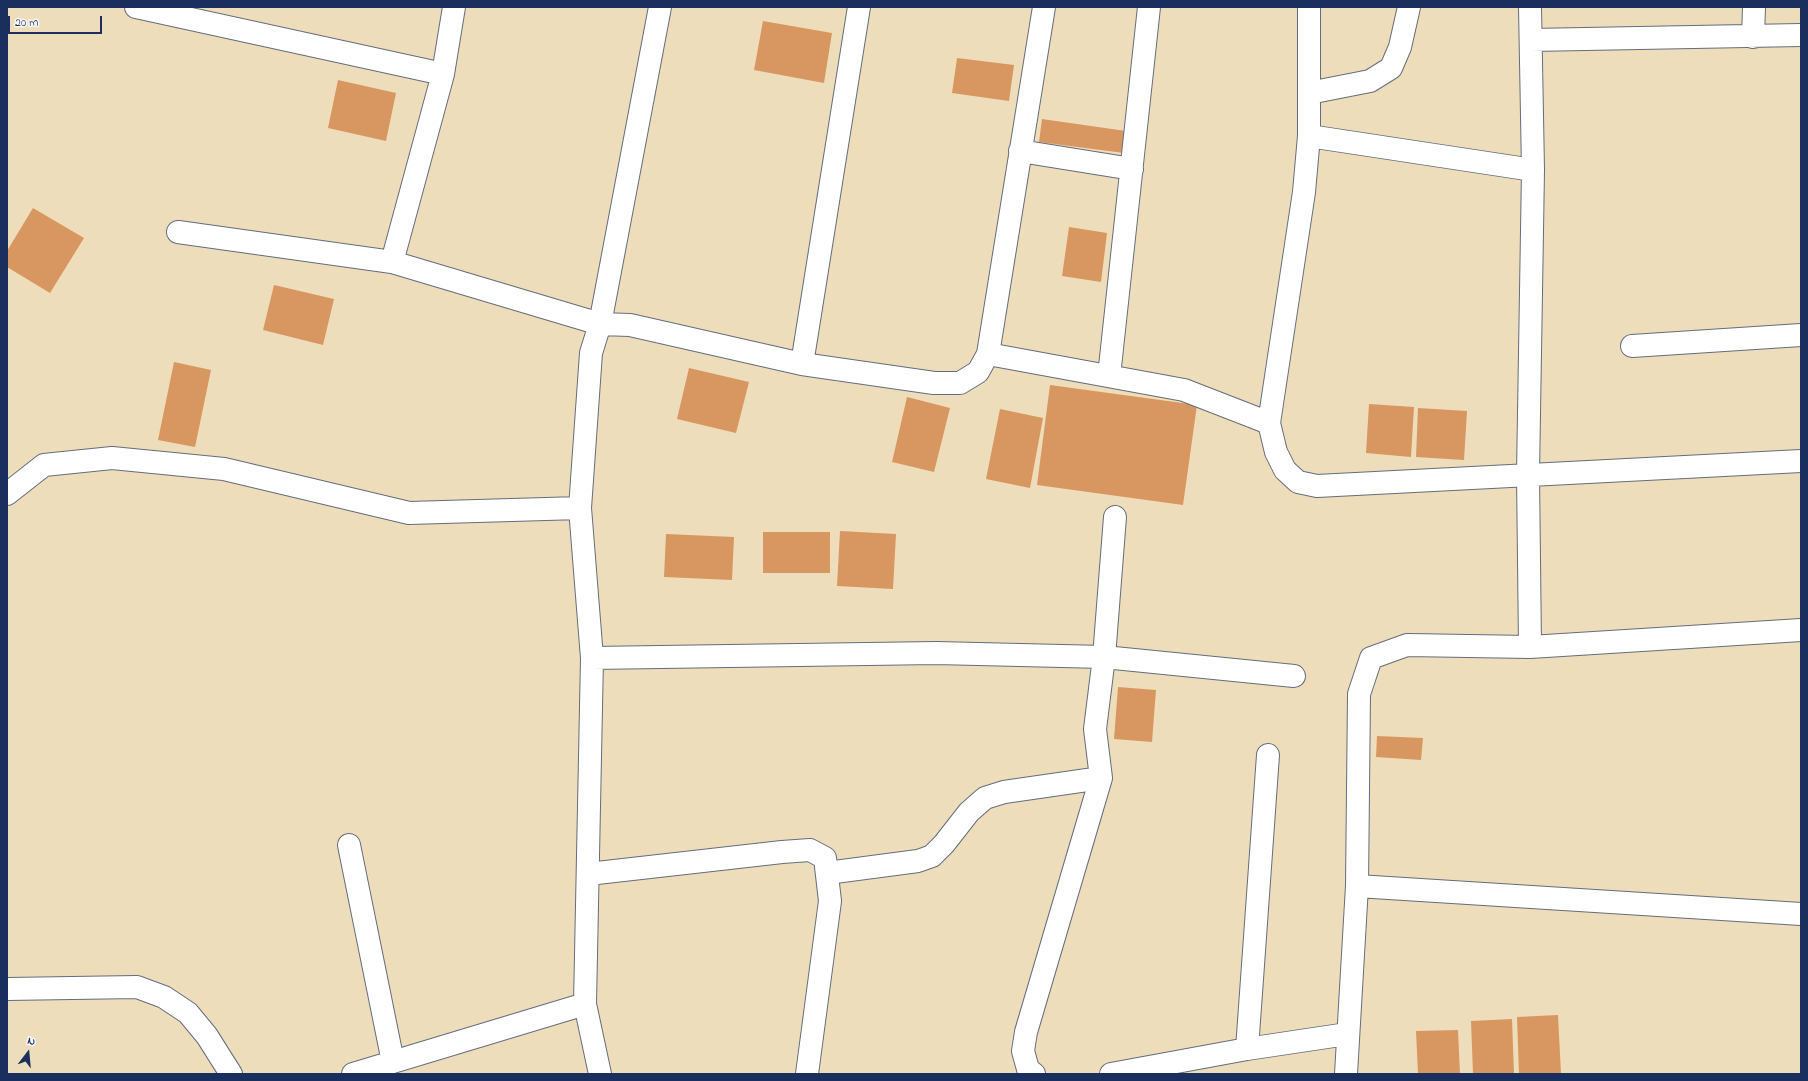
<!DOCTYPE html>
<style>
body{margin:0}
#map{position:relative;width:1808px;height:1081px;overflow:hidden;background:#eeddba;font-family:"Indie Flower",sans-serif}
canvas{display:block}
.frame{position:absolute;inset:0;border:8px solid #1b2f5e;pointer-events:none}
.north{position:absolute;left:8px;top:1033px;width:40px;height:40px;-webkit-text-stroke:3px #f6f6f2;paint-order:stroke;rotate:16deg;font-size:11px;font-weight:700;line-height:16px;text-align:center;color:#1b2f5e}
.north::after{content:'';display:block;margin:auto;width:14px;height:18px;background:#1b2f5e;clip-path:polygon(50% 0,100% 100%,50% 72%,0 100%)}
.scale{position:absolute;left:8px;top:16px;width:94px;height:18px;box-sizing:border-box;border:2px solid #1b2f5e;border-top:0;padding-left:5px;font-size:12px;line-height:14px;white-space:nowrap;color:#1b2f5e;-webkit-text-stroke:3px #f6f6f2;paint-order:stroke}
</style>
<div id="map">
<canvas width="1808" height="1081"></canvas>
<div class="frame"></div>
<div class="north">N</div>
<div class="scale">20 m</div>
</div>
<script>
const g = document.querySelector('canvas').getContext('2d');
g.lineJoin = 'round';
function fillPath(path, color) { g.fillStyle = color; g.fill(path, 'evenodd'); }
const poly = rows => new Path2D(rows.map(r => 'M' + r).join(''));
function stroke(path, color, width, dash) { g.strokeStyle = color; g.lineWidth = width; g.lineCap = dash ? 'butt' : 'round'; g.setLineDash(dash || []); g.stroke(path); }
fillPath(poly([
 [763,21,832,33,824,83,754,70],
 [957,58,1014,65,1009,101,952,93],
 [338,80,396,93,386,141,328,128],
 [1042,119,1126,131,1124,153,1039,142],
 [33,208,84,238,50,293,7,267,7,251],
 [1069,227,1107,233,1101,282,1062,276],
 [274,285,334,299,323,345,263,330],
 [174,362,211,370,195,447,158,440],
 [689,368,749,382,736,433,677,419],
 [1050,385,1197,405,1183,505,1037,485],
 [907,397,950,408,934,472,892,462],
 [1369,404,1414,407,1411,457,1366,453],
 [1418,408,1467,411,1464,460,1416,457],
 [1000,409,1043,418,1030,488,986,479],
 [840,531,896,534,893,589,837,586],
 [763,532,830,532,830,573,763,573],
 [666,534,734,537,732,580,664,577],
 [1118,687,1156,690,1152,742,1114,739],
 [1377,736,1423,738,1421,760,1376,757],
 [1558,1015,1561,1074,1519,1074,1517,1017],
 [1512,1019,1514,1074,1473,1074,1471,1021],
 [1458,1030,1460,1074,1418,1074,1416,1031]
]), '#d89760');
const street = poly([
 [136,7,443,74],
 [454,7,443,74,392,262,600,324,660,7],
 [1309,7,1309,136,1304,192,1269,423,1276,452,1285,470,1298,482,1317,486,1801,461],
 [1753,37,1754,7],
 [1531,40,1801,35],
 [1309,93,1370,81,1391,68,1400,47,1409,7],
 [1309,136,1533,170],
 [1020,151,1132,169],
 [178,232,392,262],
 [1632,346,1801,335],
 [988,354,1184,390,1269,423],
 [802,364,859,7],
 [1109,376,1149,7],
 [7,494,44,465,112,458,224,469,409,513,580,508],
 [1530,647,1528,474,1533,170,1530,7],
 [592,658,936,653,1104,657,1294,676],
 [349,845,393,1062],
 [827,873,918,861,932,856,944,844,969,812,985,798,1004,792,1101,778],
 [588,874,782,852,810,850,825,858,830,901,807,1074],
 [1357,886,1801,914],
 [7,989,137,987,164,997,188,1013,207,1036,231,1074],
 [1247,1049,1268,755],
 [353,1074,585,1004],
 [600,1074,585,1004,592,658,580,508,591,353,600,324,630,325,802,364,934,383,960,383,978,372,988,354,1044,7],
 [1034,1074,1028,1069,1023,1051,1026,1032,1101,778,1095,729,1104,657,1115,517],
 [1111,1074,1247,1049,1347,1034],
 [1346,1074,1357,886,1359,694,1371,658,1407,645,1530,647,1801,630]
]);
stroke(street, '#656c7e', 24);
stroke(street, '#fff', 22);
</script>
